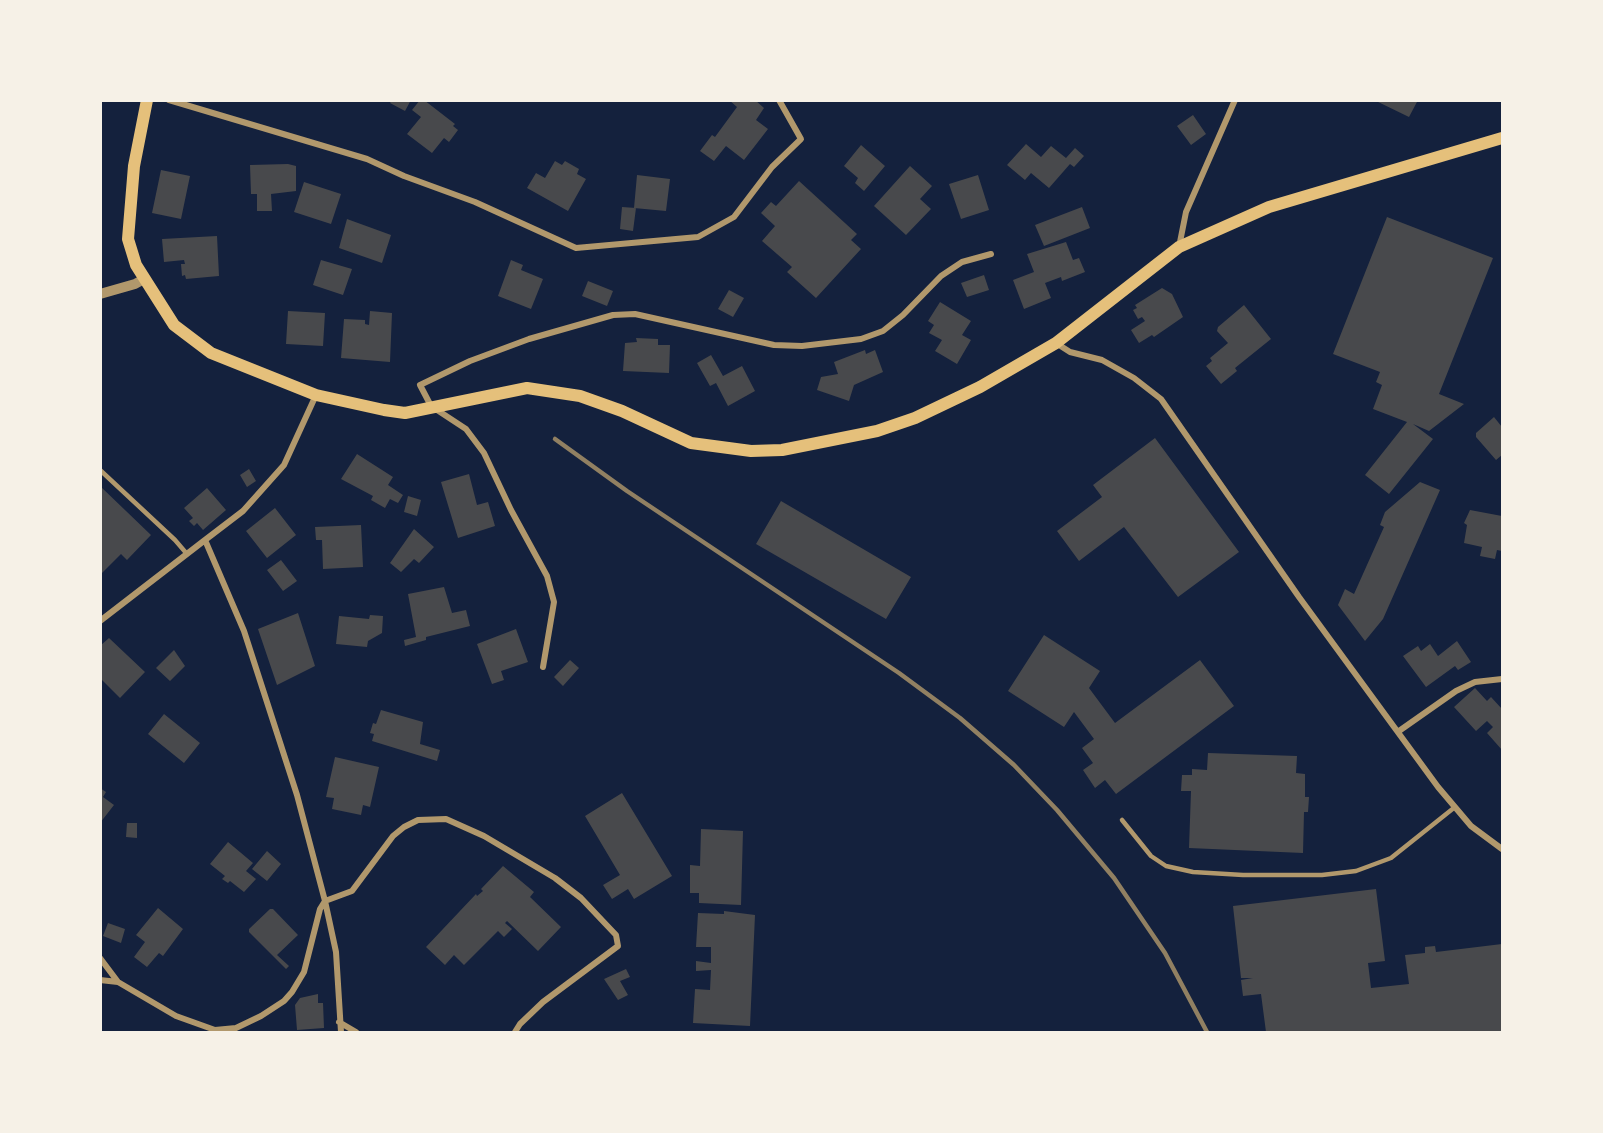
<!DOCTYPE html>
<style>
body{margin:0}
#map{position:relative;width:1603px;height:1133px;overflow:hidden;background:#14213d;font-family:"Archivo Narrow",sans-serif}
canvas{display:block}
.frame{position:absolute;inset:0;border:102px solid #f6f1e7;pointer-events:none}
</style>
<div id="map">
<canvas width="1603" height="1133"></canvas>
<div class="frame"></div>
</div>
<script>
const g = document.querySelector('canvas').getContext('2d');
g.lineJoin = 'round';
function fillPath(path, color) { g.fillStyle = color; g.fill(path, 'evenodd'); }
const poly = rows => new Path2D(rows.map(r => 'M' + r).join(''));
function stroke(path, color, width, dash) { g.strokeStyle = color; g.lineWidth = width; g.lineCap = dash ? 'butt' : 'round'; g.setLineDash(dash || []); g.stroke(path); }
fillPath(poly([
 [392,100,411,100,405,111,390,103],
 [420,100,424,100,455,124,453,126,458,130,449,142,444,138,432,153,407,134,421,117,412,110],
 [729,100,755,100,764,108,756,120,768,129,744,160,726,146,714,161,700,151,712,135,715,137,737,107],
 [1374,100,1418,100,1409,117],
 [1193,115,1206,134,1191,145,1177,126],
 [1026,144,1041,157,1051,146,1066,158,1075,148,1084,156,1074,167,1070,164,1049,188,1031,173,1025,180,1007,165],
 [861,145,885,166,864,191,855,183,858,178,844,166],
 [555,161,562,165,565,161,579,169,577,174,586,179,568,211,527,188,536,173,545,178],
 [288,164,296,166,296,191,271,194,272,211,257,211,257,194,251,194,250,165],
 [910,166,932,186,920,199,931,209,906,235,874,206],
 [161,170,190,176,181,219,152,213],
 [637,175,670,179,666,211,634,208],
 [978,175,989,210,961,219,949,184],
 [799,181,857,234,851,240,861,249,816,298,787,272,792,267,762,241,775,226,761,213,771,202,776,206],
 [304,182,341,194,331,224,294,212],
 [622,207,636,208,633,231,620,229],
 [1082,207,1090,228,1044,246,1035,225],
 [1387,217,1493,258,1439,394,1464,404,1429,431,1413,424,1433,439,1389,494,1365,475,1407,422,1373,409,1382,385,1376,382,1380,372,1333,354],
 [347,219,391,235,382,263,339,248],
 [217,236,219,276,186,279,185,275,182,276,181,264,185,264,184,260,164,262,162,239],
 [1066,242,1073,260,1079,258,1085,272,1062,281,1061,277,1045,283,1051,298,1024,309,1013,280,1034,272,1027,254],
 [321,260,352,269,343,295,313,285],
 [511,260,523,265,521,270,543,279,531,309,498,296],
 [984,275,989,290,967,297,961,283],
 [588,281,613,291,607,306,582,296],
 [1162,288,1172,294,1183,317,1154,337,1152,335,1139,343,1131,330,1145,321,1142,317,1138,319,1133,310,1137,308,1135,305],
 [729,290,744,298,733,317,718,309],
 [940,302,971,321,962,335,971,340,957,364,935,351,942,340,929,333,934,325,928,321],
 [1244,305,1271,339,1235,368,1237,371,1221,384,1206,366,1212,361,1210,358,1228,343,1217,331,1218,327],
 [288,311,325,313,323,346,286,344],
 [370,311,392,313,390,362,341,358,344,319,365,320,365,324,369,325],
 [636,338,658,339,658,345,670,345,669,373,623,371,625,343,637,342],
 [865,350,866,354,875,350,883,372,854,385,849,401,817,390,821,377,838,374,834,362],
 [711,355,723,376,742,366,755,391,728,406,716,383,710,386,697,363],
 [1494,417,1502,427,1502,455,1496,460,1476,437,1476,433],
 [1155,438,1239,552,1178,597,1124,527,1079,561,1057,531,1102,497,1093,485],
 [357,454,393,477,388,485,403,495,398,503,390,499,385,508,371,500,373,496,341,479],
 [249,469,256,481,247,487,240,475],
 [469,474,477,505,488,502,495,526,458,538,441,482],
 [1420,482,1440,490,1383,619,1365,641,1338,605,1345,589,1354,594,1384,527,1380,525,1385,512],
 [100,486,151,535,127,560,121,554,100,575],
 [207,488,226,510,203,530,197,523,194,526,189,521,193,518,184,508],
 [408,496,421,500,417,516,404,512],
 [781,501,911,577,886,619,756,544],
 [275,508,296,535,267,558,246,531],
 [1470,510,1502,516,1502,551,1497,550,1495,559,1480,556,1482,547,1464,543,1467,525,1464,523],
 [361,525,363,567,323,569,322,540,316,540,315,527],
 [414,529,434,547,419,563,414,559,401,572,390,563],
 [281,560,297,581,283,591,267,570],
 [444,587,452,613,466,610,470,626,426,637,426,640,405,646,404,640,416,637,408,594],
 [298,613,315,666,277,685,258,629],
 [370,615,383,616,382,633,368,641,367,647,336,644,339,616,369,619],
 [516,629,528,662,501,671,504,680,492,684,477,644],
 [1044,635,1100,671,1089,688,1115,723,1200,660,1234,706,1116,794,1105,780,1095,788,1083,770,1093,763,1082,748,1094,739,1074,712,1064,727,1008,691],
 [109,638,145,672,120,698,102,680,100,682,100,646],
 [1457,641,1471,662,1458,670,1455,666,1426,687,1403,656,1418,646,1421,651,1430,644,1438,656],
 [174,650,185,666,170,681,156,668],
 [570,660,579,668,563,686,554,677],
 [1475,688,1487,701,1491,697,1502,709,1502,750,1487,733,1493,727,1487,721,1476,731,1454,707],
 [381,710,423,722,420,744,440,750,437,761,372,741,374,734,370,733,373,723,376,724],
 [164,714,200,743,184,763,148,734],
 [1208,753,1297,756,1296,773,1305,774,1305,797,1309,797,1308,812,1304,812,1303,853,1189,848,1191,791,1181,791,1182,775,1192,775,1192,769,1207,770],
 [335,757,379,767,370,807,363,805,361,815,332,809,334,798,326,797],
 [100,788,106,792,103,797,114,805,100,823],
 [622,793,672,876,634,899,628,889,612,899,603,885,620,875,585,816],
 [127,823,137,823,137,838,126,837],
 [701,829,743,831,741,905,699,903,699,893,690,893,690,865,700,866],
 [228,842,253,863,246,871,256,879,244,892,230,881,228,883,222,879,225,876,210,864],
 [267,851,281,864,267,881,252,869],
 [503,866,534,892,530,897,561,927,538,951,507,921,505,923,512,929,504,937,498,931,464,965,454,955,445,965,426,947,476,894,477,896,483,891,481,889],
 [1376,889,1385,961,1368,963,1371,988,1409,984,1405,955,1425,953,1425,947,1435,946,1436,952,1502,944,1502,1032,1266,1032,1261,994,1243,996,1241,980,1253,978,1241,978,1233,906],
 [158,908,183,929,163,956,159,953,147,967,134,957,145,942,136,935],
 [270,909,273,909,298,935,277,955,289,966,286,969,249,932,249,929],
 [724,911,755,915,750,1026,693,1023,695,989,710,990,711,970,696,971,696,961,711,963,711,947,696,947,698,913,724,914],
 [108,923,125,929,121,943,103,936],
 [626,969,630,977,620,981,628,995,618,1000,604,979],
 [318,994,318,1003,323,1003,324,1028,297,1030,295,1005,300,998]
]), '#48494c');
stroke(poly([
 [100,470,175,540,187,554],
 [1122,820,1151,856,1166,866,1193,872,1243,875,1322,875,1356,871,1391,858,1455,807]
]), '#b1986c', 4.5);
stroke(poly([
 [169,100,367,159,404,176,475,202,576,248,698,237,734,217,772,167,801,139,779,100],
 [1179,247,1186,212,1235,100],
 [1056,343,1070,352,1102,360,1134,378,1161,399,1299,597,1438,787,1471,826,1502,849],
 [316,395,284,465,243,511,205,540,244,631,297,795,325,901,336,952,341,1032],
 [100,621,205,540],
 [543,667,554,602,547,576,511,510,484,453,466,429,431,406,420,385,470,361,529,339,613,315,635,314,774,345,802,346,861,339,883,331,903,315,941,276,962,262,991,254],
 [1399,731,1456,691,1475,682,1502,679],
 [100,958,118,982],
 [100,980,118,982,176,1016,215,1030,236,1028,261,1016,284,1001,292,992,304,972,320,909,325,901,352,891,393,836,404,827,418,820,446,819,484,836,555,878,581,898,616,935,618,946,543,1002,520,1024,515,1032],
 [339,1022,356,1032]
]), '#b1986c', 6);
stroke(poly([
 [100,294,135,284,144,279]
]), '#b1986c', 10);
stroke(poly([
 [147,100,134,166,128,239,136,265,174,325,211,353,316,395,384,410,405,413,527,388,580,396,622,411,691,443,751,451,782,450,877,431,915,418,980,387,1056,343,1179,247,1269,207,1502,138]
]), '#e5c07b', 12);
stroke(poly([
 [555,439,627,491,899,673,960,718,1014,765,1057,810,1114,878,1165,953,1207,1032]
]), '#918062', 4.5);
</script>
